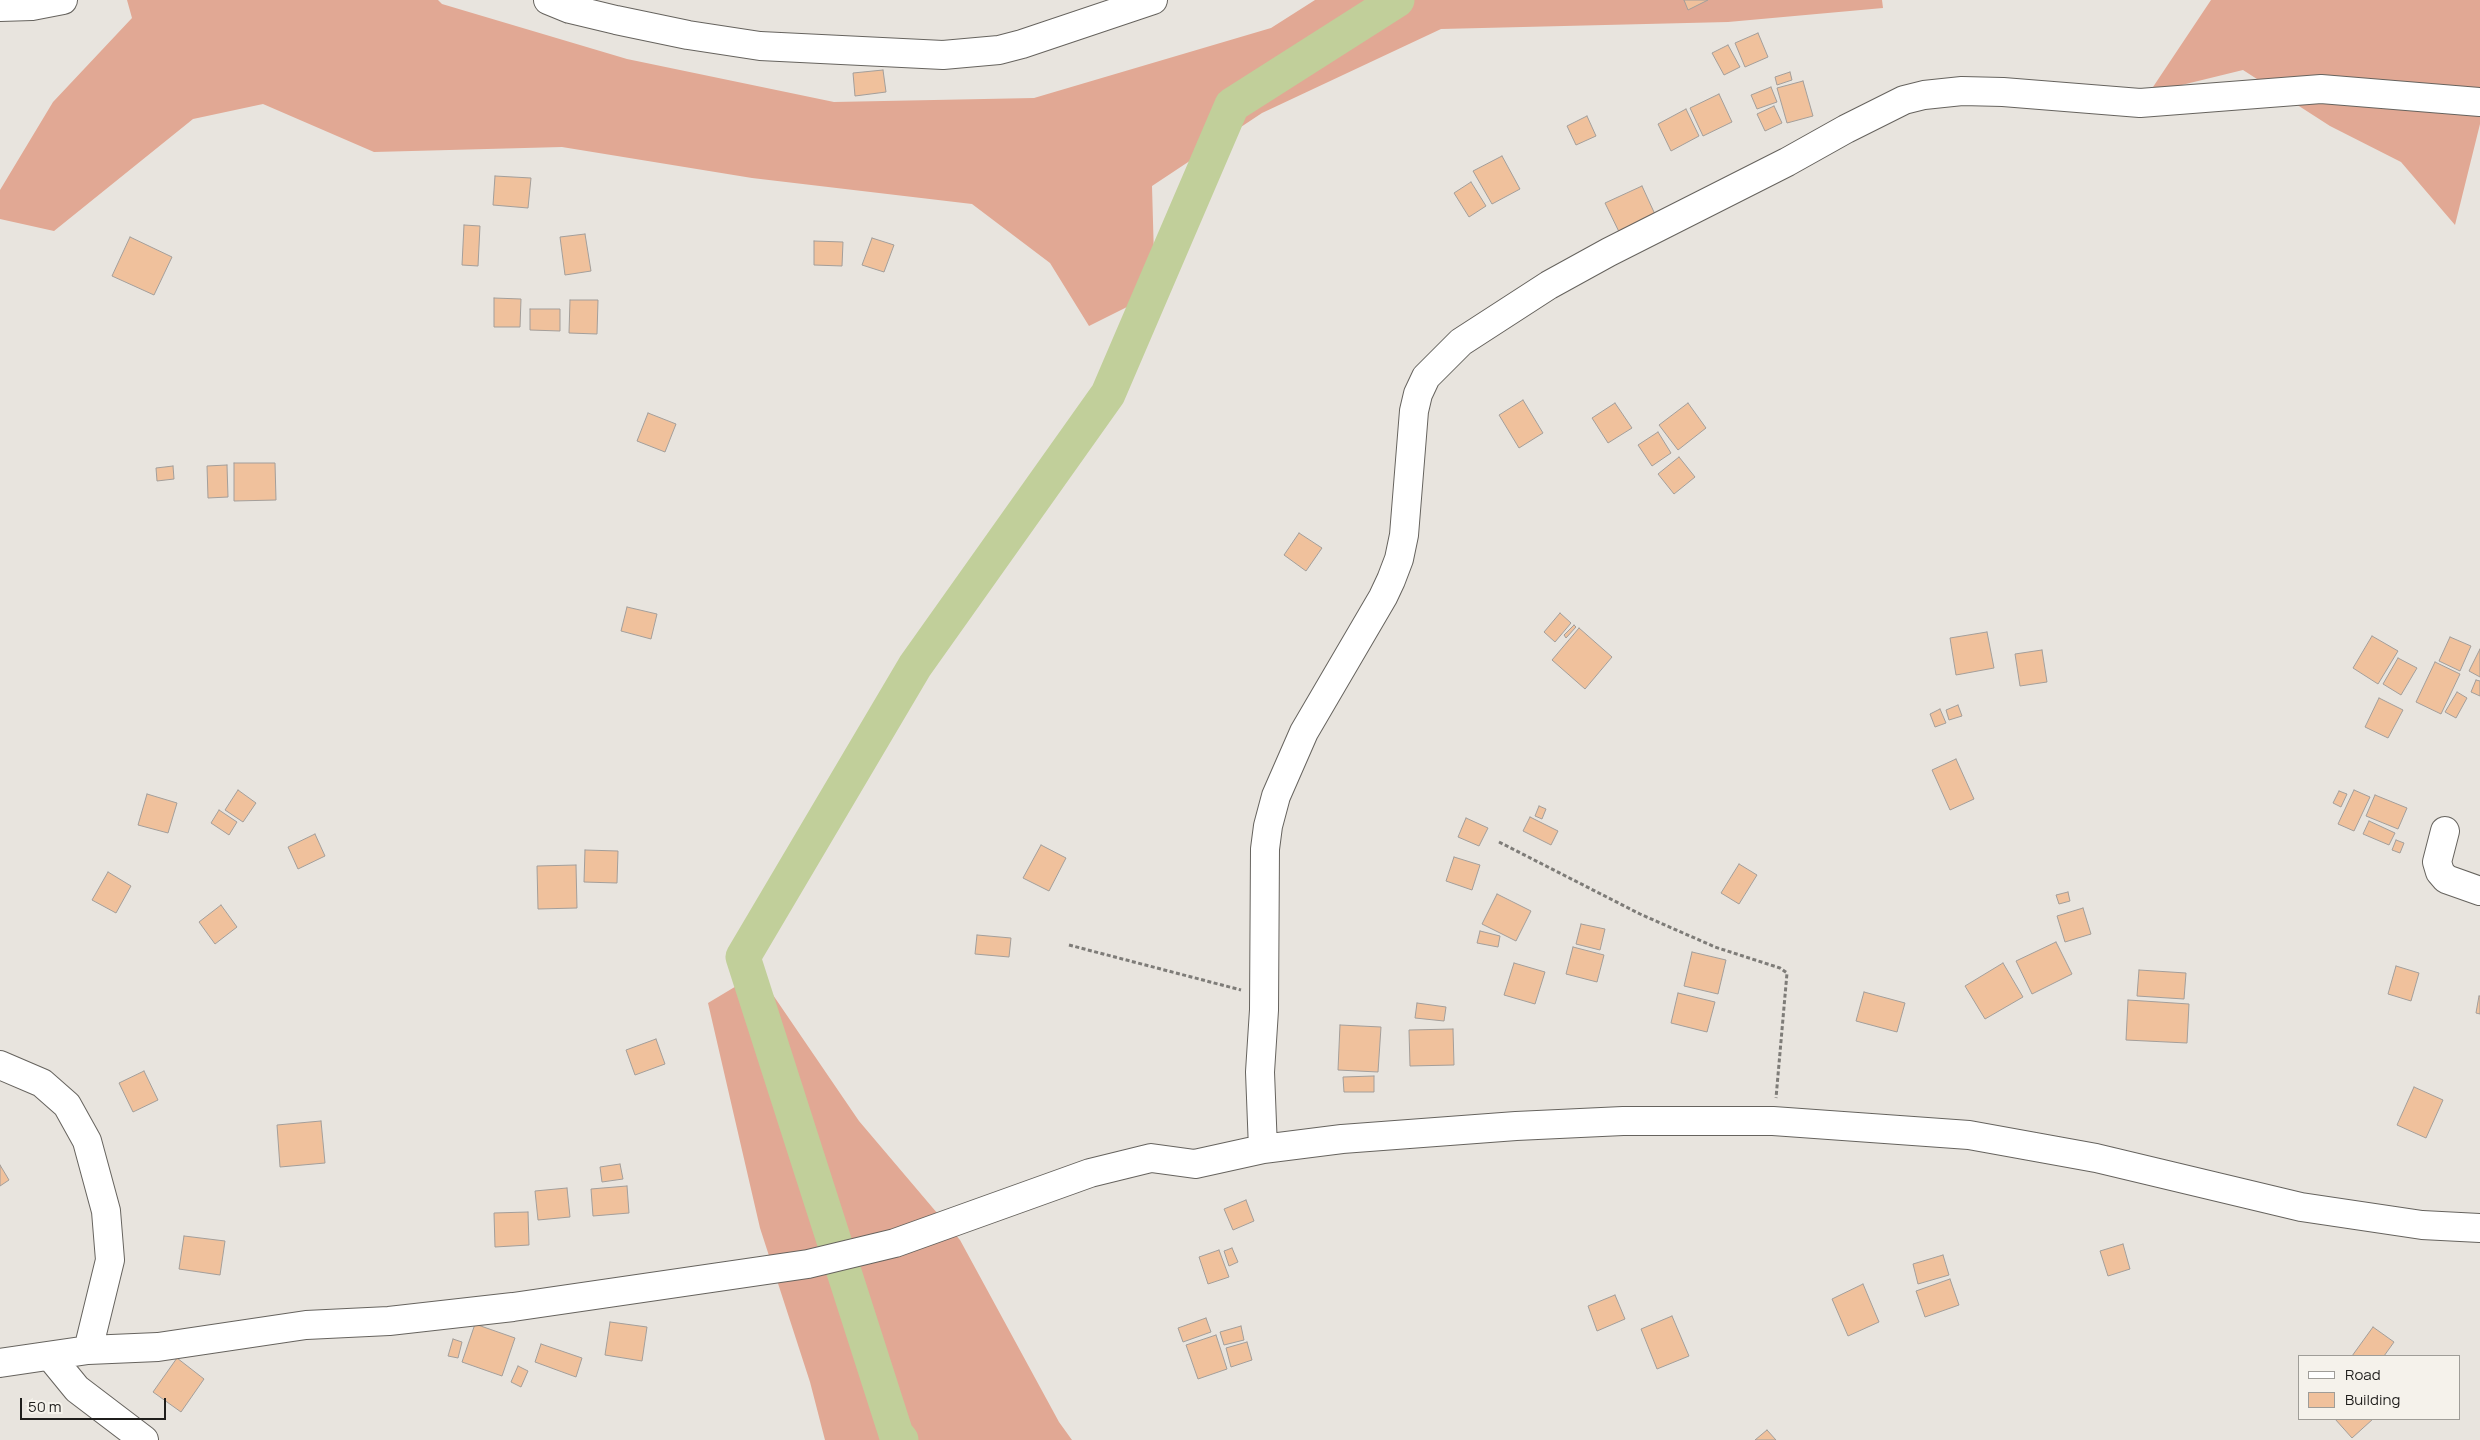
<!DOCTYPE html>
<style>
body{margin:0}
#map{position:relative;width:2480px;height:1440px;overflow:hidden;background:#e8e4de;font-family:Manrope,sans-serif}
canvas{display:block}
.legend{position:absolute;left:2298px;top:1355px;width:162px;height:65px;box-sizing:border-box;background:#f5f2eb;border:1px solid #9f9d98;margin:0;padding:6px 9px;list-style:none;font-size:15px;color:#1f1e1c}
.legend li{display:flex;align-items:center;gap:10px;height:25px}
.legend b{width:25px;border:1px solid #9f9d98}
.scale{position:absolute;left:20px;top:1398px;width:146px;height:22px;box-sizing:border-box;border:2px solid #1f1e1c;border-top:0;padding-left:6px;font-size:15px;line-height:18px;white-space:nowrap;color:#1f1e1c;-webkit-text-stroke:4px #f5f2eb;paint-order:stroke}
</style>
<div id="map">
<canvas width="2480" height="1440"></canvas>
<ul class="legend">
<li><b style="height:6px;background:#fff"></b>Road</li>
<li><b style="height:14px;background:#f0c19c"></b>Building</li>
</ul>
<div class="scale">50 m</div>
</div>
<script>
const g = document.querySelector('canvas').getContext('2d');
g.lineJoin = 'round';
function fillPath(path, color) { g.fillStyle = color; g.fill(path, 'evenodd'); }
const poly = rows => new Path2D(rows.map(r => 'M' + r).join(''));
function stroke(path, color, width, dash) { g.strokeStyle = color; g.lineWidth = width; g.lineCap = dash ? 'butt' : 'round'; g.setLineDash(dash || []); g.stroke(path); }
fillPath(poly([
 [127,0,438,0,442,4,627,59,834,102,1034,98,1271,28,1315,0,1882,0,1883,8,1728,22,1441,29,1262,113,1152,186,1155,293,1089,326,1050,263,972,204,752,178,562,147,374,152,263,104,193,119,54,231,0,219,0,190,53,102,132,18],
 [2211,0,2480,0,2480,124,2455,225,2401,162,2330,126,2243,70,2149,93],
 [758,973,859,1121,960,1240,1059,1422,1072,1440,825,1440,810,1382,760,1228,708,1003]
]), '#e1a894');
stroke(poly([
 [901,1440,896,1434,743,957,915,666,1108,394,1232,105,1397,0]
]), '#c1cf9a', 35);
const building = poly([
 [1684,0,1708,0,1688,10,1684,0],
 [1758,33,1768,57,1745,67,1735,43,1758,33],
 [1728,45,1740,67,1724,75,1712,53,1728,45],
 [883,70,886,92,855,96,853,73,883,70],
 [1790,72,1792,80,1777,85,1775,77,1790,72],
 [1803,81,1813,116,1787,123,1777,88,1803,81],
 [1771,87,1777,102,1757,109,1751,95,1771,87],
 [1719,94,1732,122,1703,136,1690,108,1719,94],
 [1774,106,1782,123,1765,131,1757,114,1774,106],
 [1686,109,1699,136,1671,151,1658,124,1686,109],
 [1587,116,1596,136,1576,145,1567,126,1587,116],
 [1502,156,1520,189,1492,204,1473,171,1502,156],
 [495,176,531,178,528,208,493,205,495,176],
 [1471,182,1486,206,1469,217,1454,193,1471,182],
 [1642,186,1659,223,1623,240,1605,203,1642,186],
 [464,225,480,226,478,266,462,265,464,225],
 [585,234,591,271,565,275,560,237,585,234],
 [130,237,172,257,154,295,112,276,130,237],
 [872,238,894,245,884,272,862,265,872,238],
 [814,241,843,242,842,266,814,265,814,241],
 [494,298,521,299,520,327,494,327,494,298],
 [570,300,598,300,597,334,569,333,570,300],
 [530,309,560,309,560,331,530,330,530,309],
 [1523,400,1543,433,1519,448,1499,415,1523,400],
 [1615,403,1632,428,1608,443,1592,418,1615,403],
 [1688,403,1706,428,1678,450,1659,425,1688,403],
 [648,413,676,424,665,452,637,441,648,413],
 [1658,432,1671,453,1652,466,1638,445,1658,432],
 [1679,457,1695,477,1674,494,1658,474,1679,457],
 [234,463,275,463,276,500,234,501,234,463],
 [227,465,228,497,208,498,207,466,227,465],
 [173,466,174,479,157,481,156,468,173,466],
 [1299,533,1322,548,1306,571,1284,555,1299,533],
 [627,607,657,614,651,639,621,631,627,607],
 [1560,613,1571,623,1555,642,1544,632,1560,613],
 [1574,625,1576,627,1566,638,1564,635,1574,625],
 [1579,628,1612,657,1585,689,1552,660,1579,628],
 [1987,632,1994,668,1956,675,1950,638,1987,632],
 [2372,636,2398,651,2378,684,2353,668,2372,636],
 [2450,637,2471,646,2460,671,2439,661,2450,637],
 [2480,649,2480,677,2469,671,2480,649],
 [2042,650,2047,682,2020,686,2015,654,2042,650],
 [2398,658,2417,668,2401,695,2383,684,2398,658],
 [2435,662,2460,674,2441,714,2416,702,2435,662],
 [2476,680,2480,681,2480,696,2471,692,2476,680],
 [2457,692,2467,698,2456,718,2445,712,2457,692],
 [2379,698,2403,710,2388,738,2365,727,2379,698],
 [1958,705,1962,716,1949,720,1946,710,1958,705],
 [1940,709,1946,723,1935,727,1930,714,1940,709],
 [1956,759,1974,799,1950,810,1932,770,1956,759],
 [238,790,256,803,243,822,225,810,238,790],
 [2354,790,2370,797,2354,831,2338,824,2354,790],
 [2339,791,2347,794,2341,807,2333,803,2339,791],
 [147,794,177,803,168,833,138,825,147,794],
 [2375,795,2407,808,2398,829,2366,816,2375,795],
 [1539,806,1546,809,1542,819,1535,816,1539,806],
 [219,810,237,822,229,835,211,823,219,810],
 [1530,817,1558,831,1551,845,1523,831,1530,817],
 [1466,818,1488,828,1479,846,1458,837,1466,818],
 [2369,821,2395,833,2389,845,2363,834,2369,821],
 [315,834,325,856,298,869,288,847,315,834],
 [2396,840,2404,843,2400,853,2392,850,2396,840],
 [1041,845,1066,858,1049,891,1023,878,1041,845],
 [585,850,618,851,617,883,584,882,585,850],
 [1454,857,1480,865,1472,890,1446,881,1454,857],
 [1739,864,1757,875,1739,904,1721,893,1739,864],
 [576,865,577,908,538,909,537,866,576,865],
 [108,872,131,886,116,913,92,900,108,872],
 [2068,892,2070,901,2059,904,2056,895,2068,892],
 [1497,894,1531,911,1516,941,1482,924,1497,894],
 [221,905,237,927,215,944,199,922,221,905],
 [2083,908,2091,934,2065,942,2057,916,2083,908],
 [1581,924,1605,929,1600,950,1576,944,1581,924],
 [1480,931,1500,936,1498,947,1477,943,1480,931],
 [977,935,1011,938,1009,957,975,954,977,935],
 [2056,942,2072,974,2032,994,2016,961,2056,942],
 [1573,947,1604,955,1597,982,1566,974,1573,947],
 [1692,952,1726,960,1718,994,1684,986,1692,952],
 [1514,963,1545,972,1535,1004,1504,995,1514,963],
 [2003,963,2023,997,1985,1019,1965,986,2003,963],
 [2396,966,2419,973,2411,1001,2388,994,2396,966],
 [2139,970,2186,973,2184,999,2137,996,2139,970],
 [1864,992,1905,1003,1897,1032,1856,1021,1864,992],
 [1678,993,1715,1002,1707,1032,1671,1023,1678,993],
 [2479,996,2480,996,2480,1014,2476,1013,2479,996],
 [2128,1000,2189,1004,2187,1043,2126,1040,2128,1000],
 [1417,1003,1446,1007,1444,1021,1415,1018,1417,1003],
 [1340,1025,1381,1027,1378,1072,1338,1070,1340,1025],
 [1453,1029,1454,1065,1410,1066,1409,1030,1453,1029],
 [656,1039,665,1064,635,1075,626,1050,656,1039],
 [144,1071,158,1100,133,1112,119,1083,144,1071],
 [1374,1076,1374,1092,1344,1092,1343,1077,1374,1076],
 [2414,1087,2443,1100,2426,1138,2397,1125,2414,1087],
 [321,1121,325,1163,280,1167,277,1125,321,1121],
 [620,1164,623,1179,602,1182,600,1167,620,1164],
 [0,1165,9,1180,0,1186,0,1165],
 [627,1186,629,1213,593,1216,591,1189,627,1186],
 [567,1188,570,1217,538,1220,535,1191,567,1188],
 [1246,1200,1254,1221,1233,1230,1224,1209,1246,1200],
 [528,1212,529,1245,495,1247,494,1213,528,1212],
 [184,1236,225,1241,220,1275,179,1269,184,1236],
 [2123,1244,2130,1269,2108,1276,2100,1251,2123,1244],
 [1232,1248,1238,1262,1229,1266,1224,1251,1232,1248],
 [1219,1250,1229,1277,1208,1284,1199,1257,1219,1250],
 [1943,1255,1949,1275,1918,1284,1913,1264,1943,1255],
 [1950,1279,1959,1305,1925,1317,1916,1291,1950,1279],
 [1863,1284,1879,1322,1848,1336,1832,1299,1863,1284],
 [1615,1295,1625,1319,1597,1331,1588,1306,1615,1295],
 [1672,1316,1689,1356,1657,1369,1641,1329,1672,1316],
 [1206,1318,1211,1332,1183,1342,1178,1328,1206,1318],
 [610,1322,647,1327,642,1361,605,1355,610,1322],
 [475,1324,515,1338,502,1376,462,1362,475,1324],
 [1241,1326,1244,1340,1224,1345,1220,1332,1241,1326],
 [2373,1327,2394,1342,2384,1356,2352,1356,2373,1327],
 [1216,1335,1227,1369,1198,1379,1186,1345,1216,1335],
 [453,1339,462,1342,458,1358,448,1356,453,1339],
 [1247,1342,1252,1360,1231,1367,1226,1348,1247,1342],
 [541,1344,582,1358,576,1377,535,1362,541,1344],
 [177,1358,204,1379,181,1412,153,1392,177,1358],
 [518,1366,528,1371,521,1387,511,1382,518,1366],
 [2335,1419,2373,1419,2352,1438,2335,1419],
 [1767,1430,1776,1440,1755,1440,1767,1430]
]);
fillPath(building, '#f0c19c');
stroke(building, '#a39e9a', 1);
const minor = poly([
 [548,0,570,9,616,20,688,35,760,46,943,55,999,50,1022,44,1153,0],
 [0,7,32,6,63,0],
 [2445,831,2437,862,2440,872,2446,879,2480,891],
 [0,1065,42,1083,67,1105,87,1141,106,1211,110,1260,88,1350],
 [1263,1149,1260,1072,1264,1010,1265,849,1268,826,1276,796,1304,732,1383,597,1391,580,1399,559,1404,535,1414,411,1418,394,1426,377,1461,342,1549,285,1609,252,1787,162,1846,129,1904,100,1924,95,1962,91,2003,92,2140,103,2321,89,2480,102],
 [50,1356,77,1389,144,1440],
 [0,1363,88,1350,158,1347,306,1325,389,1321,513,1307,808,1264,895,1243,1090,1173,1151,1158,1195,1164,1263,1149,1342,1139,1516,1126,1623,1121,1773,1121,1969,1135,2096,1158,2301,1207,2422,1225,2480,1228]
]);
stroke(minor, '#66635e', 30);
stroke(poly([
 [1499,842,1640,914,1715,947,1780,968,1787,973,1776,1098],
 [1069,945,1241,990]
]), '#7e7c78', 3, [4, 2.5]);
stroke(minor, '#fff', 28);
</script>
